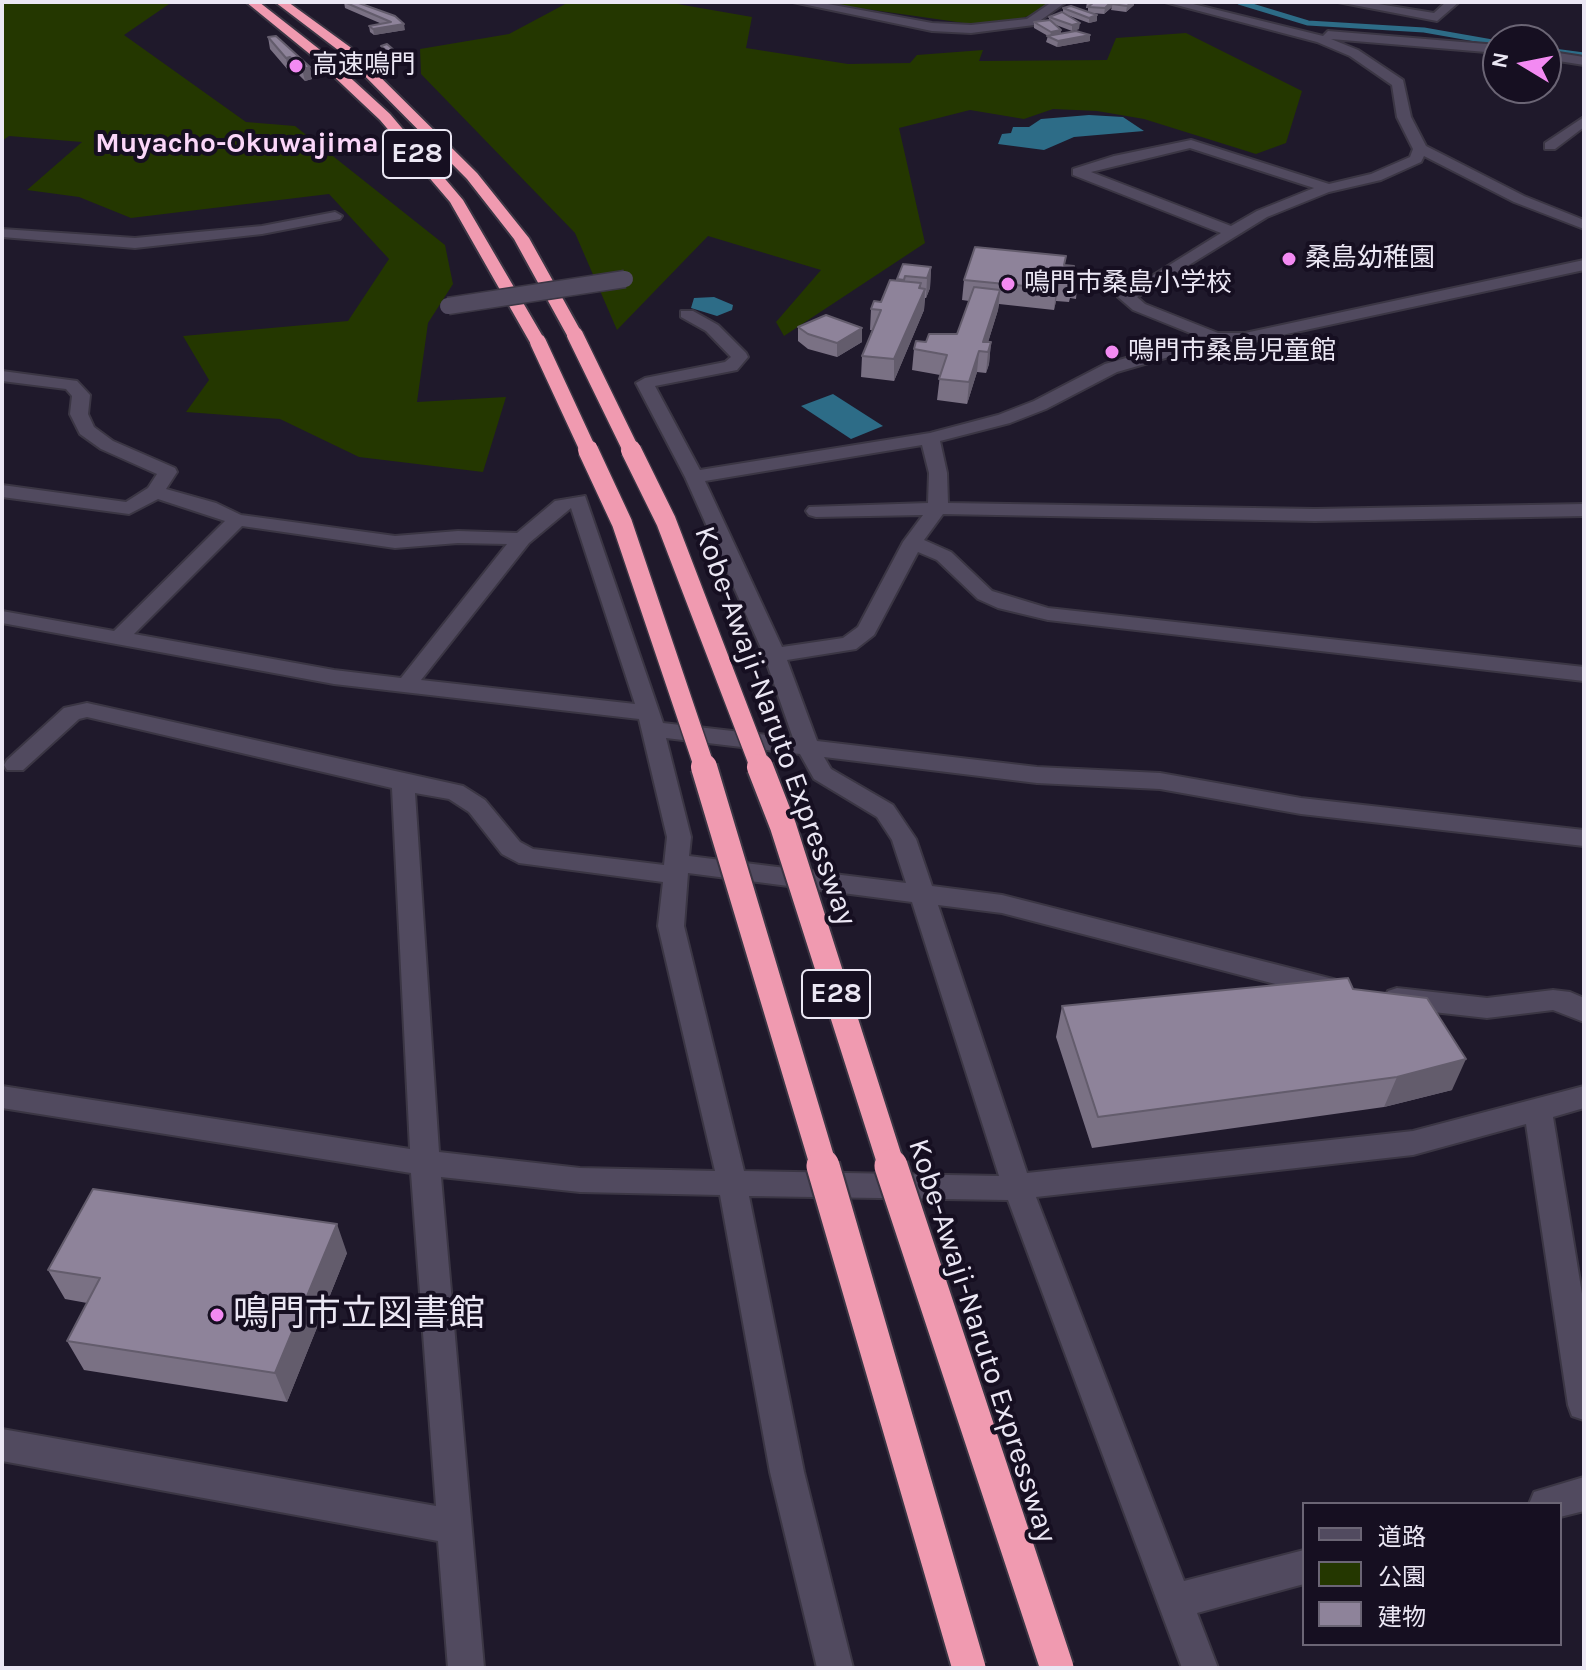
<!DOCTYPE html>
<meta charset="utf-8">
<style>
body{margin:0}
#map{position:relative;width:1586px;height:1670px;overflow:hidden;background:#1f192b;font-family:Karla,"Noto Sans JP",sans-serif}
canvas{display:block}
.frame{position:absolute;inset:0;border:4px solid #ebe7f4;pointer-events:none}
.legend{position:absolute;left:1302px;top:1502px;width:260px;height:144px;box-sizing:border-box;background:#160f21;border:2px solid #6b6575;margin:0;padding:10px 14px;list-style:none;font-size:24px;color:#ebe7f4}
.legend li{display:flex;align-items:center;gap:16px;height:40px}
.legend b{width:40px;border:2px solid #6b6575}
.north{position:absolute;left:1482px;top:24px;width:80px;height:80px;box-sizing:border-box;background:#160f21;border:2px solid #6b6575;border-radius:50%;rotate:280deg;font-size:22px;font-weight:700;line-height:32px;text-align:center;color:#ebe7f4}
.north::after{content:'';display:block;margin:auto;width:28px;height:36px;background:#f38af2;clip-path:polygon(50% 0,100% 100%,50% 72%,0 100%)}
</style>
<div id="map">
<canvas width="1586" height="1670"></canvas>
<div class="frame"></div>
<ul class="legend">
<li><b style="height:10px;background:#514a5f"></b>道路</li>
<li><b style="height:22px;background:#243700"></b>公園</li>
<li><b style="height:22px;background:#8e839a"></b>建物</li>
</ul>
<div class="north">N</div>
</div>
<script>
const g = document.querySelector('canvas').getContext('2d');
g.lineJoin = 'round';
function fillPath(path, color) { g.fillStyle = color; g.fill(path, 'evenodd'); }
const poly = rows => new Path2D(rows.map(r => 'M' + r).join(''));
function stroke(path, color, width, dash) { g.strokeStyle = color; g.lineWidth = width; g.lineCap = dash ? 'butt' : 'round'; g.setLineDash(dash || []); g.stroke(path); }
function write(font, color, halo, rows, align = 'center') {
  g.font = font + ' Karla,"Noto Sans JP",sans-serif'; g.lineWidth = 8; g.setLineDash([]); g.textBaseline = 'middle'; g.strokeStyle = halo; g.fillStyle = color; for (const [text, x, y, turn = 0] of rows) {
    g.save(); g.translate(x, y); g.rotate((+turn || 0) * Math.PI / 180); g.textAlign = isNaN(turn) ? turn : align; if (halo) g.strokeText(text, 0, 0); g.fillText(text, 0, 0); g.restore();
  }
}
fillPath(poly([
 [2,2,172,2,124,35,246,122,295,126,445,245,453,284,428,323,417,402,506,397,483,472,359,457,280,419,186,412,209,380,183,336,348,321,389,259,329,194,131,218,79,197,27,190,82,142,9,136,2,141],
 [569,2,666,2,752,17,746,48,848,64,910,63,917,55,983,50,979,61,1107,60,1116,38,1186,33,1302,91,1286,143,1256,154,1144,119,1097,111,1053,109,1024,119,970,110,899,128,925,243,784,336,776,322,821,270,708,236,617,330,575,233,421,74,420,49,509,34],
 [817,2,1050,2,1037,13,1019,19,971,24]
]), '#243700');
fillPath(poly([
 [1089,115,1123,117,1144,131,1074,137,1044,150,998,144,1002,134,1011,133,1013,127,1029,127,1041,119],
 [714,297,733,305,732,310,717,316,691,308,694,298],
 [833,394,883,426,851,439,801,406]
]), '#2d6c87');
stroke(poly([
 [1239,2,1308,23,1424,30,1498,43],
 [1546,50,1584,55]
]), '#2d6c87', 5);
const minor = poly([
 [793,2,817,2,932,23,971,25,1027,19,1052,2,1066,2,1034,25,971,33,932,31,793,2],
 [1165,2,1185,2,1323,36,1328,31,1498,45,1498,53,1331,39,1358,50,1403,80,1411,117,1426,146,1524,196,1584,220,1584,229,1514,202,1424,156,1421,162,1381,180,1329,192,1267,217,1137,297,1145,304,1218,333,1245,333,1584,260,1584,270,1245,343,1217,343,1117,372,1046,409,1010,423,940,441,947,473,948,503,1315,509,1584,504,1584,516,1315,521,943,514,924,540,951,552,992,591,1048,608,1584,667,1584,681,1048,620,998,608,978,599,937,560,918,552,874,635,856,649,787,660,817,741,1037,767,1160,773,1301,798,1584,830,1584,846,1301,814,1160,789,1037,783,824,757,831,769,893,805,916,839,932,886,1002,895,1333,979,1342,982,1346,989,1342,996,1333,999,1002,913,938,905,1027,1173,1413,1131,1584,1086,1584,1108,1553,1117,1584,1306,1584,1420,1572,1416,1568,1405,1526,1124,1413,1155,1036,1197,1184,1581,1304,1550,1304,1584,1197,1613,1218,1668,1182,1668,1008,1200,749,1196,804,1472,853,1668,817,1668,770,1472,720,1195,580,1192,441,1177,484,1668,448,1668,438,1541,2,1461,2,1429,436,1506,411,1173,2,1108,2,1086,410,1149,392,788,87,717,79,719,23,770,7,770,4,765,7,760,64,708,87,703,463,786,485,800,520,842,533,849,664,865,667,837,639,719,334,684,2,623,2,611,114,631,225,521,158,499,129,514,2,497,2,485,126,502,148,488,157,474,101,449,80,434,70,414,72,396,66,389,2,381,2,371,77,381,90,395,88,414,94,427,113,441,175,468,177,472,166,489,216,503,241,515,395,536,458,531,517,533,555,501,585,496,663,723,793,738,764,655,685,477,636,383,645,378,725,362,731,357,706,331,681,317,681,311,693,311,718,325,746,353,748,357,737,370,655,386,700,470,930,433,998,415,1034,401,1105,364,1200,337,1133,310,1118,297,1221,233,1073,175,1073,169,1114,156,1191,140,1329,184,1371,174,1410,157,1413,149,1397,117,1392,85,1350,56,1317,42,1165,2],
 [1190,148,1314,188,1257,211,1231,226,1091,172,1190,148],
 [922,445,929,473,928,503,809,507,806,511,809,515,816,517,923,515,903,542,858,627,843,638,782,647,705,481,922,445],
 [571,508,635,704,421,680,529,543,571,508],
 [242,526,395,548,458,543,507,544,401,678,334,670,134,634,242,526],
 [666,738,800,754,814,779,877,817,892,840,906,883,689,856,691,837,666,738],
 [415,793,449,799,469,812,502,854,519,863,663,882,658,926,715,1171,580,1168,439,1152,415,793],
 [688,873,912,902,999,1176,744,1171,684,926,688,873],
 [1338,2,1366,2,1434,13,1446,2,1459,2,1437,21,1338,2],
 [1546,51,1584,57,1584,65,1546,59,1546,51],
 [1584,117,1584,127,1555,149,1545,149,1545,143,1584,117],
 [335,212,342,216,340,219,262,234,135,248,2,237,2,229,135,238,262,226,335,212],
 [1397,988,1487,998,1553,990,1570,992,1584,998,1584,1022,1553,1010,1487,1018,1397,1008,1388,1005,1384,998,1388,991,1397,988],
 [1584,1477,1584,1511,1560,1517,1560,1504,1529,1504,1534,1492,1584,1477]
]);
const highway = poly([
 [246,2,259,2,319,49,390,114,463,200,546,342,544,346,532,346,450,202,380,120,311,55,246,2],
 [275,2,288,2,350,47,477,173,529,238,583,335,581,339,569,339,514,239,467,179,342,53,275,2]
]);
stroke(minor, '#3b3644', 4);
stroke(highway, '#3b3644', 4);
fillPath(minor, '#514a5f');
fillPath(highway, '#f09ab0');
const minorBridge = poly([
 [448,306,625,279]
]);
const highwayBridgeFar3 = poly([
 [575,335,632,452],
 [538,342,589,452]
]);
const highwayBridgeFar2 = poly([
 [588,450,622,523,705,769],
 [631,450,666,521,761,769]
]);
const highwayBridgeFar1 = poly([
 [704,767,824,1168],
 [760,767,783,826,892,1168]
]);
const highwayBridge = poly([
 [823,1166,969,1668],
 [891,1166,1057,1668]
]);
stroke(minorBridge, '#3b3644', 19, []);
stroke(highwayBridgeFar3, '#3b3644', 19, []);
stroke(highwayBridgeFar2, '#3b3644', 23, []);
stroke(highwayBridgeFar1, '#3b3644', 30, []);
stroke(highwayBridge, '#3b3644', 37, []);
stroke(minorBridge, '#514a5f', 16);
stroke(highwayBridgeFar3, '#f09ab0', 16);
stroke(highwayBridgeFar2, '#f09ab0', 20);
stroke(highwayBridgeFar1, '#f09ab0', 26);
stroke(highwayBridge, '#f09ab0', 33);
fillPath(poly([
 [344,2,356,2,405,30,374,35,370,32,369,26,382,24,345,8],
 [1087,2,1134,5,1126,12,1111,10,1112,7,1104,14,1091,13,1097,15,1097,21,1089,23,1067,15,1079,29,1072,31,1056,25,1061,34,1090,41,1057,47,1046,42,1048,36,1034,28,1034,22,1049,20,1049,17,1063,13,1063,8,1088,12,1088,8,1086,8],
 [268,37,310,67,312,79,305,81,293,69,288,70,270,49],
 [381,46,396,57,390,59,382,52],
 [1066,256,1064,265,1074,270,1078,278,1076,299,1070,298,1069,302,1056,301,1054,310,999,304,998,310,988,342,991,342,989,364,986,373,977,372,967,404,937,400,940,375,912,370,914,349,926,342,957,334,969,301,962,300,964,280],
 [931,267,930,288,926,298,925,298,924,310,894,381,861,377,862,356,872,330,870,330,871,309,881,302,897,279],
 [798,327,862,342,837,357,808,349,798,341],
 [1353,989,1452,1090,1384,1107,1092,1148,1056,1037,1062,1006],
 [347,1253,287,1402,84,1370,67,1341,87,1303,65,1299,48,1270]
]), '#7a7184');
fillPath(poly([
 [1111,2,1113,2,1112,7,1104,14,1105,8],
 [1132,2,1134,2,1134,5,1126,12,1127,6],
 [1097,15,1097,21,1089,23,1089,18],
 [1080,23,1079,29,1072,31,1072,25],
 [404,24,405,30,374,35,373,29],
 [1061,30,1061,35,1050,37,1051,32],
 [1090,35,1090,41,1057,47,1058,41],
 [395,51,396,57,390,59,389,53],
 [290,57,293,69,288,70,286,58],
 [310,67,312,79,305,81,302,69],
 [931,267,930,288,926,298,927,278],
 [1059,281,1056,301,1054,310,1056,289],
 [921,283,920,301,925,289,924,310,894,381,894,359],
 [1000,290,998,310,985,352,983,342],
 [862,328,862,342,837,357,837,343],
 [991,342,989,364,986,373,988,352],
 [979,351,977,372,967,404,969,382],
 [1466,1059,1452,1090,1384,1107,1397,1077],
 [337,1224,347,1253,287,1402,275,1373]
]), '#635c6c');
const building = poly([
 [344,2,356,2,395,16,404,24,373,29,369,26,391,22,344,2],
 [1087,2,1111,2,1105,8,1088,7,1093,3,1087,2],
 [1114,2,1132,2,1127,6,1112,4,1114,2],
 [1071,6,1097,15,1089,18,1063,8,1071,6],
 [1062,12,1080,23,1072,25,1049,17,1062,12],
 [1050,20,1061,30,1051,32,1034,22,1050,20],
 [1076,31,1090,35,1058,41,1047,36,1076,31],
 [276,36,310,67,302,69,290,57,286,58,268,37,276,36],
 [387,44,395,51,389,53,381,46,387,44],
 [975,247,1066,256,1064,265,1074,266,1073,270,1079,271,1078,278,1072,278,1072,282,1059,281,1056,289,964,280,975,247],
 [903,264,931,267,927,278,905,276,904,280,897,279,903,264],
 [890,280,921,283,919,288,925,289,894,359,862,356,881,310,871,309,874,301,881,302,890,280],
 [974,287,1000,290,983,342,991,342,988,352,979,351,969,382,939,379,947,355,914,349,916,341,926,342,929,334,957,334,974,287],
 [826,315,862,328,837,343,808,334,798,327,826,315],
 [1348,978,1353,989,1427,998,1466,1059,1397,1077,1098,1117,1062,1006,1348,978],
 [93,1189,337,1224,275,1373,67,1341,100,1278,48,1270,93,1189]
]);
fillPath(building, '#8e839a');
stroke(building, '#635c6c', 2);
for (const [x, y, r, color] of [
 [296,66,8,"#f38af2"],
 [1289,259,8,"#f38af2"],
 [1008,284,8,"#f38af2"],
 [1112,352,8,"#f38af2"],
 [217,1315,8,"#f38af2"]
]) { const dot = new Path2D(); dot.arc(x, y, r, 0, 2 * Math.PI); g.fillStyle = color; g.fill(dot); stroke(dot, '#160f21', 3); }
write('26px', '#ebe7f4', '#160f21', [
 ["高速鳴門",312,66],
 ["桑島幼稚園",1305,259],
 ["鳴門市桑島小学校",1024,284],
 ["鳴門市桑島児童館",1128,352]
], 'left');
write('bold 28px', '#fbd7f9', '#160f21', [
 ["Muyacho-Okuwajima",237,144]
]);
for (const [x, y, w] of [
 [417,154,68],
 [836,994,68]
]) { const box = new Path2D(); box.roundRect(x - w / 2, y - 24, w, 48, 6); g.fillStyle = '#160f21'; g.fill(box); stroke(box, '#ebe7f4', 2); }
write('bold 28px', '#ebe7f4', null, [
 ["E28",417,154],
 ["E28",836,994]
]);
write('30px', '#ebe7f4', '#160f21', [
 ["Kobe-Awaji-Naruto Expressway",775,726,70],
 ["Kobe-Awaji-Naruto Expressway",982,1341,72]
]);
write('36px', '#ebe7f4', '#160f21', [
 ["鳴門市立図書館",233,1315]
], 'left');
</script>
